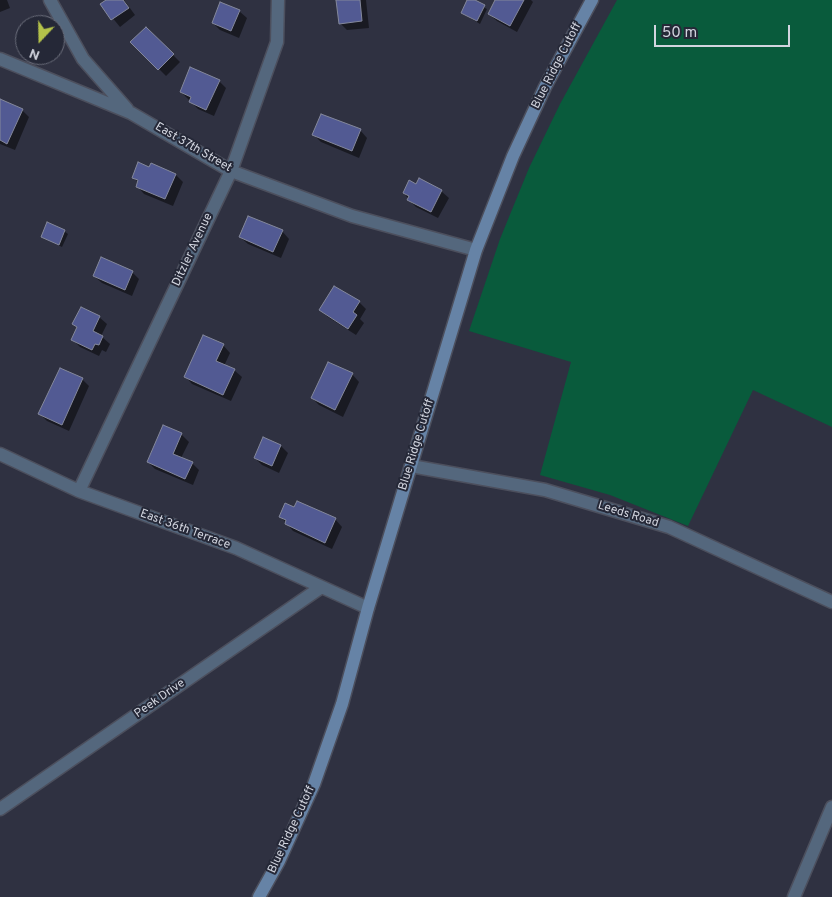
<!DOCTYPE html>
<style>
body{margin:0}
#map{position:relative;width:832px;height:897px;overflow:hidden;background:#2f3141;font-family:Overpass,sans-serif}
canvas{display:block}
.north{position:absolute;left:15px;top:15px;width:50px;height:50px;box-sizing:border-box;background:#252837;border:1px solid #6a6d7a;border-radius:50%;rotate:201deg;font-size:14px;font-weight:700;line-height:20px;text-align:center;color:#d2d5df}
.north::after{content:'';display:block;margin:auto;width:18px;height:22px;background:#b4c24a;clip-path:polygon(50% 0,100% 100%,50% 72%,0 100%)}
.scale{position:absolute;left:654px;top:25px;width:136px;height:22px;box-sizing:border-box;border:2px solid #d2d5df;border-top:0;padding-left:6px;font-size:15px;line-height:18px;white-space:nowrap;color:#d2d5df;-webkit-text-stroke:4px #252837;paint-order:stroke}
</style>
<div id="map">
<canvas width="832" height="897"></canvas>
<div class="north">N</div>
<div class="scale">50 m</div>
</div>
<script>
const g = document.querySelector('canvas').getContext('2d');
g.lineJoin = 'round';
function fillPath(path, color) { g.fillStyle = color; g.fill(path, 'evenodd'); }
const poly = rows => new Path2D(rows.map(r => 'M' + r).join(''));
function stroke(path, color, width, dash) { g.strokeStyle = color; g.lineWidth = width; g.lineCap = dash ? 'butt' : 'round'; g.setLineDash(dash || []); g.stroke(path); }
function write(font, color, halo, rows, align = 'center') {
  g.font = font + ' Overpass,sans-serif'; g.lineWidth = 4; g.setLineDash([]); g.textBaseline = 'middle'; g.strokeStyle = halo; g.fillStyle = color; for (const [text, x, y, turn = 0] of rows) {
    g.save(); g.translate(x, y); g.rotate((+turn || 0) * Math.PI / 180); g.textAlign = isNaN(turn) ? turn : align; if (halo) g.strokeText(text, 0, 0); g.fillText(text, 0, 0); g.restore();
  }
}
fillPath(poly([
 [617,0,832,0,832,427,753,390,688,526,610,495,540,475,571,362,469,331,500,239,529,168,560,104]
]), '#095b3c');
fillPath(poly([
 [0,0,7,0,10,8,0,12],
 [108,0,124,0,135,15,120,27,102,5],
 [337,0,366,0,369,28,347,30,340,23],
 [469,0,487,9,480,24,462,13],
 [497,0,531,0,533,2,517,32,497,21,489,14],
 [239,11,247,18,239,38,220,30,213,23],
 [146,28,180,62,166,76,132,42],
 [219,81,226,88,214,116,198,109,181,92],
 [0,101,22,110,29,117,15,150,0,144],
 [360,130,367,138,359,158,321,142,314,135],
 [152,165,176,175,183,182,173,206,144,194,137,186,139,183,133,177,150,169],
 [416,185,441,191,449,198,438,218,416,207,409,200,404,193],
 [64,231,68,234,62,247,42,237],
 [282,231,289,239,281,258,248,244,240,237],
 [132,272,139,279,132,296,102,283,94,276],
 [359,302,366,309,360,319,364,323,356,335,328,317,320,310],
 [99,317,107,324,101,336,110,344,106,352,102,350,99,356,80,347,72,339,78,328,74,324],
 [223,345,230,353,224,366,234,370,242,377,231,401,192,384,185,376],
 [352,374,359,382,343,417,319,405,312,398],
 [82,379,89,386,69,431,47,421,40,414],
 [164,427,182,435,189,442,181,458,192,463,199,470,193,485,155,469,148,462],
 [264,438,281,446,288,453,279,473,262,465,255,458],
 [281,517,335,519,342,527,332,549,293,531]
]), '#0007');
const building = poly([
 [106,0,123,0,129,8,111,20,100,4,106,0],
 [336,0,360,0,362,21,339,24,336,0],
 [467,0,475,0,485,5,477,21,461,13,467,0],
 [495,0,524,0,510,26,488,14,495,0],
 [220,2,240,10,231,31,212,23,220,2],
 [146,27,174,54,158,70,130,42,146,27],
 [190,67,220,80,206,110,189,102,191,97,180,92,190,67],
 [0,99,23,109,7,144,0,140,0,99],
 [321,114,361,129,352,151,312,135,321,114],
 [138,162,149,167,151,163,176,174,165,199,136,187,138,180,132,178,138,162],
 [419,178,442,190,431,212,407,200,409,196,403,193,409,180,416,184,419,178],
 [248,216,283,230,273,252,239,237,248,216],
 [47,222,65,230,59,245,41,237,47,222],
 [101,257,133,271,125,290,93,276,101,257],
 [334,286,360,301,353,312,357,315,348,329,319,310,334,286],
 [81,307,100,316,93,331,103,336,99,345,95,344,92,350,71,340,77,327,72,324,81,307],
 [203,335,224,344,216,361,235,369,223,395,184,377,203,335],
 [328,362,353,373,335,410,311,398,328,362],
 [60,368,83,378,62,425,38,414,60,368],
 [163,425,182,433,173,454,193,462,185,479,147,462,163,425],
 [263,437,281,445,272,466,254,458,263,437],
 [297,501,336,518,325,543,285,524,286,520,279,517,285,503,294,507,297,501]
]);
fillPath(building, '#525a93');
stroke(building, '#84889b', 1);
const minor = poly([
 [50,0,83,59,127,109],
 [0,59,131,113,231,171,352,216,476,250],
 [0,454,79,491,236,548,368,608],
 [411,466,545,490,669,527,832,602],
 [79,491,231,171,277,42,278,0],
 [0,809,320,588],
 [794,897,832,807]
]);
const secondary = poly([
 [259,897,279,861,314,784,342,704,368,608,476,250,513,156,545,87,592,0]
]);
stroke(minor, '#4c4f5d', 15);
stroke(secondary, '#4c4f5d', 15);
stroke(minor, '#54677d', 12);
stroke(secondary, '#6683a6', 12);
write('12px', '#d2d5df', '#252837', [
 ["Blue Ridge Cutoff",557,66,-63],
 ["East 37th Street",193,148,30],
 ["Ditzler Avenue",193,250,-65],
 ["Blue Ridge Cutoff",417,445,-73],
 ["Leeds Road",628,515,17],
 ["East 36th Terrace",185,530,20],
 ["Peek Drive",160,699,-35],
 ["Blue Ridge Cutoff",292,830,-65]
]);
</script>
